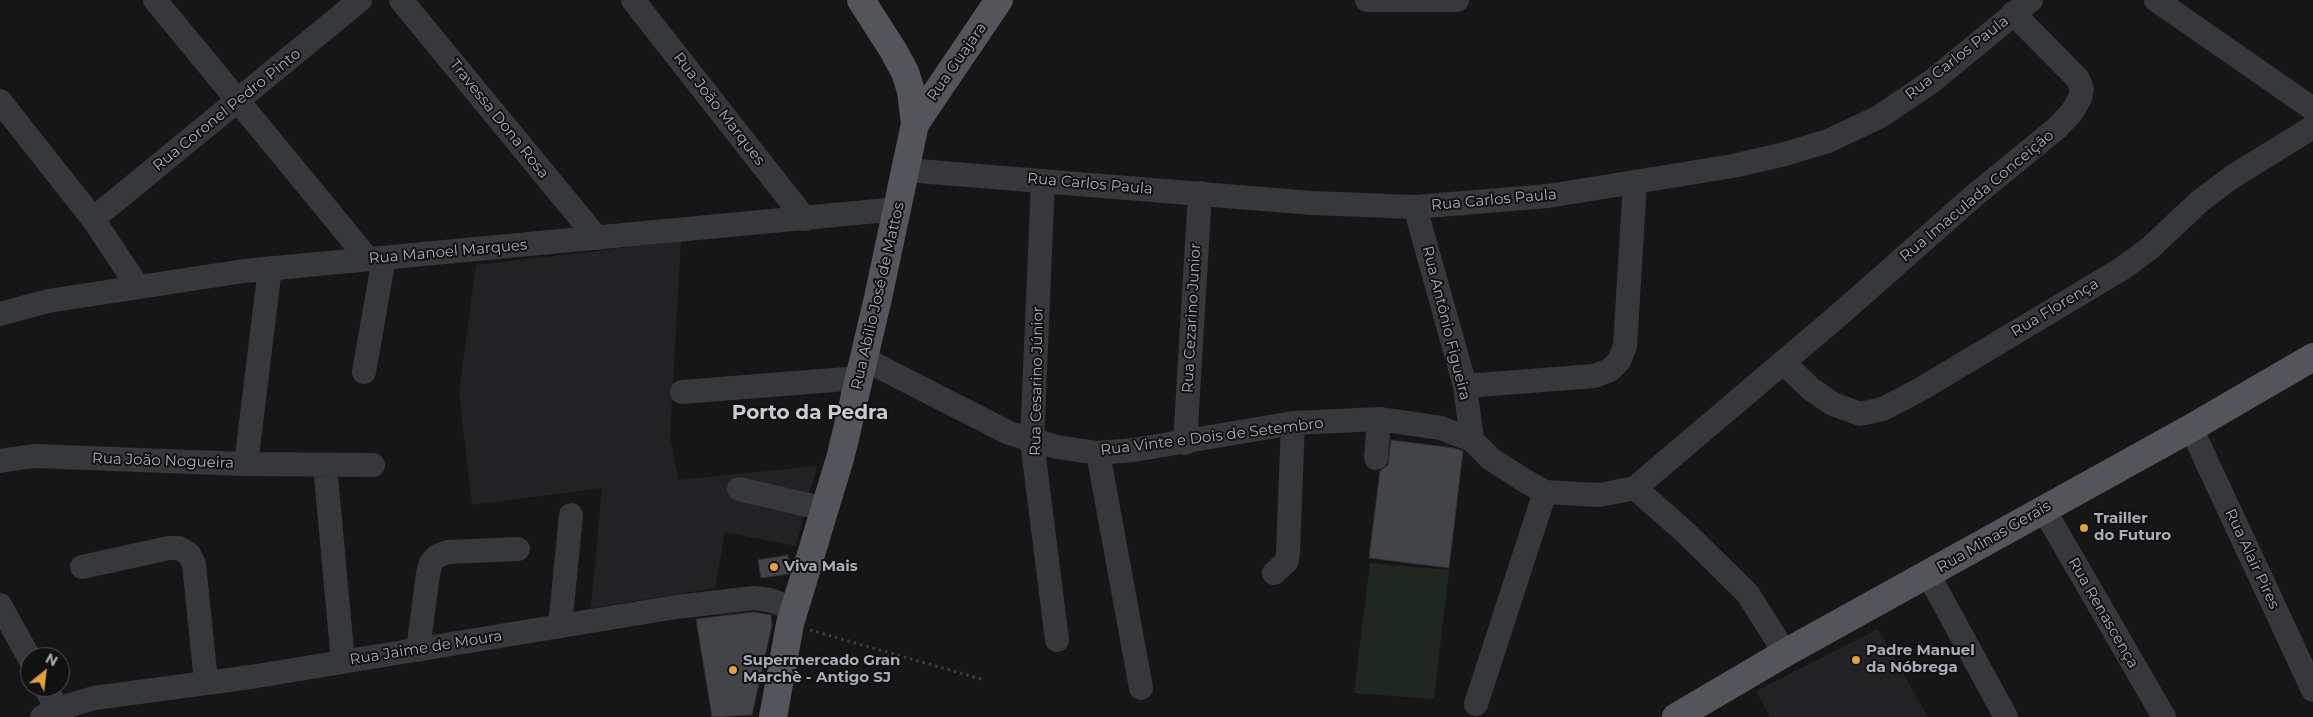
<!DOCTYPE html>
<meta charset="utf-8">
<style>
body{margin:0}
#map{position:relative;width:2313px;height:717px;overflow:hidden;background:#161617;font-family:Montserrat,sans-serif}
canvas{display:block}
.north{position:absolute;left:20px;top:647px;width:50px;height:50px;box-sizing:border-box;background:#111112;border:1px solid #4e5054;border-radius:50%;rotate:29deg;font-size:14px;font-weight:700;line-height:20px;text-align:center;color:#a9aeb6}
.north::after{content:'';display:block;margin:auto;width:18px;height:22px;background:#e0a045;clip-path:polygon(50% 0,100% 100%,50% 72%,0 100%)}
</style>
<div id="map">
<canvas width="2313" height="717"></canvas>
<div class="north">N</div>
</div>
<script>
const g = document.querySelector('canvas').getContext('2d');
g.lineJoin = 'round';
function fillPath(path, color) { g.fillStyle = color; g.fill(path, 'evenodd'); }
const poly = rows => new Path2D(rows.map(r => 'M' + r).join(''));
function stroke(path, color, width, dash) { g.strokeStyle = color; g.lineWidth = width; g.lineCap = dash ? 'butt' : 'round'; g.setLineDash(dash || []); g.stroke(path); }
function write(font, color, halo, rows, align = 'center') {
  g.font = font + ' Montserrat,sans-serif'; g.lineWidth = 4; g.setLineDash([]); g.textBaseline = 'middle'; g.strokeStyle = halo; g.fillStyle = color; for (const [text, x, y, turn = 0] of rows) {
    g.save(); g.translate(x, y); g.rotate((+turn || 0) * Math.PI / 180); g.textAlign = isNaN(turn) ? turn : align; if (halo) g.strokeText(text, 0, 0); g.fillText(text, 0, 0); g.restore();
  }
}
fillPath(poly([
 [681,241,670,435,678,480,817,466,796,546,725,532,715,588,591,608,602,488,472,505,459,393,476,265],
 [1878,629,1928,717,1770,717,1756,691]
]), '#222224');
fillPath(poly([
 [1370,563,1449,570,1434,699,1354,693]
]), '#202720');
const building = poly([
 [1391,440,1454,448,1463,451,1449,568,1369,558,1380,471,1388,465,1391,440],
 [788,555,789,574,761,578,758,560,788,555],
 [754,612,771,615,772,625,752,715,712,717,696,619,754,612]
]);
fillPath(building, '#434447');
stroke(building, '#303033', 1);
stroke(poly([
 [810,630,981,679]
]), '#3d3f43', 3, [2.5, 4]);
stroke(poly([
 [155,0,368,259],
 [401,0,597,238],
 [633,0,805,219],
 [1367,0,1457,0],
 [2156,0,2313,109],
 [0,101,93,219,138,287],
 [906,170,1312,203,1415,207,1548,196,1733,166,1785,154,1828,141,1879,117,1931,82,2031,0],
 [1043,181,1032,441,1057,640],
 [1415,207,1465,386,1472,440],
 [93,219,360,0],
 [0,314,48,301,244,271,898,209],
 [864,359,1009,433,1057,447,1098,453,1134,450,1293,423,1379,419,1441,428,1472,440,1491,459,1522,479,1545,492,1599,495,1635,488,1840,314,1975,195,2057,128,2072,112,2080,98,2082,89,2078,79,2013,13],
 [1783,362,1811,389,1833,404,1860,414,1883,409,1921,389,2123,268,2150,248,2200,201,2232,177,2313,127],
 [364,372,384,258],
 [1465,386,1594,376,1610,370,1619,361,1625,346,1635,183],
 [682,392,859,378],
 [2191,428,2313,690],
 [1185,443,1200,193],
 [1098,453,1141,688],
 [1376,458,1379,419],
 [0,461,34,456,246,464,373,465],
 [246,464,270,268],
 [325,465,343,662],
 [1635,488,1685,532,1748,594,1785,653],
 [739,489,825,509],
 [2043,508,2164,717],
 [82,567,169,548,179,548,189,554,194,564,206,682],
 [1274,573,1287,561,1288,552,1293,423],
 [1928,574,2006,717],
 [0,605,30,659],
 [560,626,571,515],
 [418,650,428,574,431,563,437,556,448,552,518,549],
 [45,687,62,717],
 [1476,704,1545,492],
 [42,717,57,709,94,698,251,677,676,607,754,598,770,600,794,609]
]), '#37383c', 24);
stroke(poly([
 [915,124,999,0],
 [773,717,790,624,841,455,878,298,915,124,911,91,905,72,893,50,861,0],
 [1676,717,1785,653,2191,428,2313,357]
]), '#53555a', 28);
for (const [x, y, r, color] of [
 [2084,528,5,"#e0a045"],
 [774,567,5,"#e0a045"],
 [1856,660,5,"#e0a045"],
 [733,670,5,"#e0a045"]
]) { const dot = new Path2D(); dot.arc(x, y, r, 0, 2 * Math.PI); g.fillStyle = color; g.fill(dot); stroke(dot, '#111112', 2); }
write('15px', '#a9aeb6', '#111112', [
 ["Rua Carlos Paula",1957,58,-38],
 ["Rua Guajara",957,62,-55],
 ["Rua João Marques",719,109,52],
 ["Rua Coronel Pedro Pinto",227,110,-39],
 ["Travessa Dona Rosa",499,119,51],
 ["Rua Carlos Paula",1090,184,5],
 ["Rua Imaculada Conceição",1977,196,-40],
 ["Rua Carlos Paula",1494,200,-5],
 ["Rua Manoel Marques",448,252,-5],
 ["Rua Abilio José de Mattos",878,296,-77],
 ["Rua Florença",2055,308,-31],
 ["Rua Cezarino Junior",1192,318,-87],
 ["Rua Antônio Figueira",1446,323,76],
 ["Rua Cesarino Júnior",1037,381,-89],
 ["Rua Vinte e Dois de Setembro",1212,437,-7],
 ["Rua João Nogueira",163,461,2],
 ["Rua Minas Gerais",1994,537,-30],
 ["Rua Alair Pires",2252,559,65],
 ["Rua Renascença",2103,613,60],
 ["Rua Jaime de Moura",426,648,-9]
]);
write('bold 15px', '#a9aeb6', '#111112', [
 ["Trailler",2094,519],
 ["do Futuro",2094,536],
 ["Viva Mais",784,567],
 ["Padre Manuel",1866,651],
 ["da Nóbrega",1866,668],
 ["Supermercado Gran",743,661],
 ["Marchè - Antigo SJ",743,678]
], 'left');
write('bold 20px', '#c9ccd2', '#111112', [
 ["Porto da Pedra",810,413]
]);
</script>
